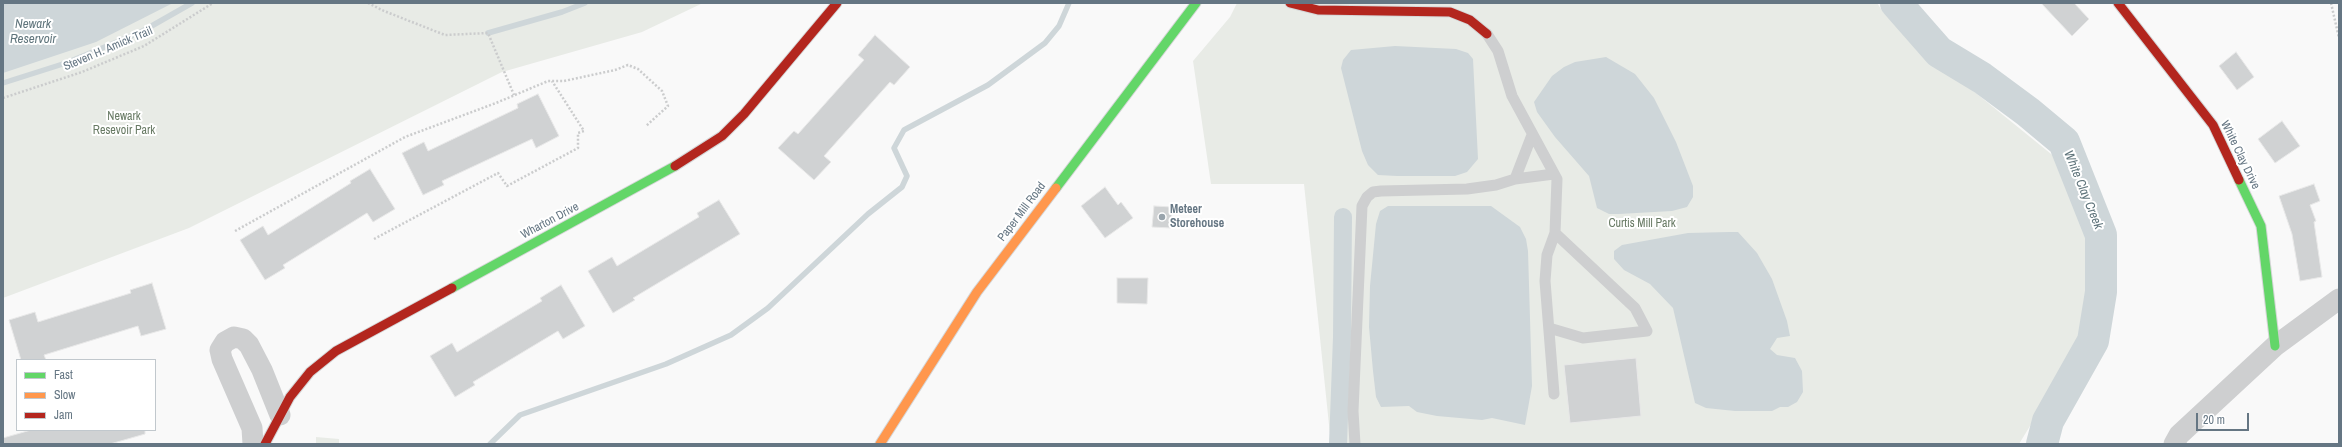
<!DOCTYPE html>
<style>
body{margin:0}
#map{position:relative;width:2342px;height:447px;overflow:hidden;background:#f9f9f9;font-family:"Archivo Narrow",sans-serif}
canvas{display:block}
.frame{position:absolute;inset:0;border:4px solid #657683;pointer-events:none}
.legend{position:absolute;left:16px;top:359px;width:140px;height:72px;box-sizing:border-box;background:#fff;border:1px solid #c1c8cd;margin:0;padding:5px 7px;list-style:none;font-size:12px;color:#657683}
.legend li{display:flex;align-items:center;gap:8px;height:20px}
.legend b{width:20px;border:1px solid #c1c8cd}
.scale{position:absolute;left:2196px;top:413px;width:53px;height:18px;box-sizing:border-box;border:2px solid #657683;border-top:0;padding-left:5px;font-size:12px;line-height:14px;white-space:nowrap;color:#657683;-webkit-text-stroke:3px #fff;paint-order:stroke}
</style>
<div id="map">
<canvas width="2342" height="447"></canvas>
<div class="frame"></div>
<ul class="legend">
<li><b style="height:5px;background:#63d668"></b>Fast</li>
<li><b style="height:5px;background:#ff974d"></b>Slow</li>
<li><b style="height:5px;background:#b3261e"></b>Jam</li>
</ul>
<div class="scale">20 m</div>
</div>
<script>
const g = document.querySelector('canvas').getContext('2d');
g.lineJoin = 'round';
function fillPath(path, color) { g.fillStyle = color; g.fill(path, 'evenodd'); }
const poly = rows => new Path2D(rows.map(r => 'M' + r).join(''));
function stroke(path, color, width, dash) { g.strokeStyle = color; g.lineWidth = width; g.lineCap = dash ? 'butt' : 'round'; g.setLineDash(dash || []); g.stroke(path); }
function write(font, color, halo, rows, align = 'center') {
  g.font = font + ' "Archivo Narrow",sans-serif'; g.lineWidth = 4; g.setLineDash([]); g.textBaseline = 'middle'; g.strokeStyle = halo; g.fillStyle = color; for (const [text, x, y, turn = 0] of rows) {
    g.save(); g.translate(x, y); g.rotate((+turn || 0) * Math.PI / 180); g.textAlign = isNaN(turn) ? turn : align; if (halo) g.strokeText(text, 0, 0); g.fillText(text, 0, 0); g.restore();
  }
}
fillPath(poly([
 [3,3,703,3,642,32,502,72,189,228,3,298],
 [1237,3,1877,3,1883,12,1929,55,2056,158,2092,236,2083,339,2019,444,1331,444,1304,184,1211,184,1193,61,1230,17],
 [316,437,339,439,339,444,316,444]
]), '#e8ebe6');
fillPath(poly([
 [3,3,173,3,96,42,3,73],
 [1395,46,1456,49,1468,53,1473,59,1478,159,1467,172,1455,176,1397,176,1378,175,1368,165,1362,151,1341,68,1343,60,1351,50],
 [1606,57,1635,74,1654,98,1676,142,1693,186,1693,197,1687,207,1672,211,1619,214,1609,214,1597,208,1589,176,1555,137,1537,112,1534,102,1552,76,1564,67,1575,62],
 [1388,206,1491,206,1520,227,1526,239,1528,251,1532,386,1525,425,1492,418,1482,420,1437,416,1417,412,1409,406,1381,407,1376,397,1373,371,1369,327,1370,286,1376,224,1380,211],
 [1729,232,1738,232,1757,253,1772,279,1787,321,1790,336,1777,338,1770,349,1777,355,1795,358,1802,371,1803,392,1797,402,1788,407,1780,407,1772,411,1735,411,1706,408,1695,403,1673,308,1650,284,1624,270,1614,259,1614,251,1622,245,1688,233]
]), '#ced6d9');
stroke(poly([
 [488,33,562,12,585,3],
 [3,83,66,63,141,32,192,3],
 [490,444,520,415,666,364,731,335,768,308,868,214,902,187,907,176,894,148,904,130,988,85,1045,43,1059,26,1069,3]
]), '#ced6d9', 5.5);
stroke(poly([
 [1338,444,1342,337,1343,217]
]), '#ced6d9', 18);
stroke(poly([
 [1896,3,1939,52,1982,78,2028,112,2064,142,2101,235,2101,292,2093,341,2048,421,2042,444]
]), '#ced6d9', 32);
const building = poly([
 [2041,3,2074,3,2089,19,2072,36,2041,3],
 [875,35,910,67,894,85,890,82,824,156,831,162,814,180,778,148,794,131,798,134,864,60,858,55,875,35],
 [2236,52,2254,77,2237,90,2219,66,2236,52],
 [538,94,559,136,536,148,532,139,442,181,444,185,423,195,402,153,424,142,428,151,518,108,517,104,538,94],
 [2282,121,2300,146,2275,163,2258,139,2282,121],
 [370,169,395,209,373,222,367,213,283,265,285,268,265,280,240,240,263,226,268,235,351,183,350,181,370,169],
 [2314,184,2320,201,2310,205,2316,221,2314,222,2322,277,2300,281,2292,234,2279,196,2314,184],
 [1105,187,1118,205,1121,202,1133,218,1105,238,1081,206,1105,187],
 [719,200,740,234,633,298,635,300,613,313,588,271,612,257,617,266,699,217,697,213,719,200],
 [1154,206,1172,207,1171,228,1152,227,1154,206],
 [1117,278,1148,278,1147,304,1117,303,1117,278],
 [152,283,166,329,141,336,138,326,44,355,46,360,21,360,9,320,35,312,38,322,131,293,130,290,152,283],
 [561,285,585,326,563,339,558,331,473,382,475,385,455,397,430,356,452,343,457,352,542,301,540,298,561,285],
 [1636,358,1641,416,1570,423,1564,365,1636,358],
 [31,430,145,430,145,434,110,444,3,444,3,438,31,430]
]);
fillPath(building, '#d0d2d3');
stroke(building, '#e8e8e8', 1);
const fast = poly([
 [2239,180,2261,226,2275,346],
 [1056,188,1196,3],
 [452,288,675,166]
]);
const slow = poly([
 [880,444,977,292,1056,188]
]);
const jam = poly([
 [1290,3,1318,10,1450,12,1470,20,1487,34],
 [2118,3,2213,125,2239,180],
 [675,166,722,136,744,114,837,3],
 [265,444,290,397,310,372,336,351,452,288]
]);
stroke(fast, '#d5d6d7', 11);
stroke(slow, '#d5d6d7', 11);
stroke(jam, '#d5d6d7', 11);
stroke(poly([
 [368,3,384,11,445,35,488,33,514,95],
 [2331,3,2339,38],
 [3,98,82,72,144,46,213,3],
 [235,231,405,137,496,103,548,81,564,81,615,70,628,65,638,69,662,91,668,106,646,126],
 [374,239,498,173,507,186,578,148,578,133,584,131,552,81]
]), '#cbcccd', 2.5, [2, 2]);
stroke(poly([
 [1487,34,1498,51,1512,96,1557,179,1555,233,1547,255,1545,281,1554,394],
 [1532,135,1515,179,1554,174],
 [1549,328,1583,338,1647,331,1635,308,1555,233],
 [1355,444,1353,411,1362,206,1367,197,1373,192,1381,191,1467,189,1496,185,1515,179]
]), '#cecfd0', 11);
stroke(poly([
 [253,444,252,428,222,359,220,350,225,342,234,337,243,339,249,345,262,370,280,415],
 [2174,444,2179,435,2275,346,2339,299]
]), '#cecfd0', 21);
stroke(fast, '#63d668', 9);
stroke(slow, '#ff974d', 9);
stroke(jam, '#b3261e', 9);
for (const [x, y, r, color] of [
 [1162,217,4,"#99a4ac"]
]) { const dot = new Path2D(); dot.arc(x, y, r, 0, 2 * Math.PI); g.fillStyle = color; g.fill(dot); stroke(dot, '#fff', 1.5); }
write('12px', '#657683', '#fff', [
 ["Steven H. Amick Trail",108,49,-23],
 ["White Clay Drive",2240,155,64],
 ["Paper Mill Road",1022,212,-53],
 ["Wharton Drive",550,221,-28]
]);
write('12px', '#687a64', '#fff', [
 ["Newark",124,117],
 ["Resevoir Park",124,131],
 ["Curtis Mill Park",1642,224]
]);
write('bold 12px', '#657683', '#fff', [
 ["Meteer",1170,210],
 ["Storehouse",1170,224]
], 'left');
write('italic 13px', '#60757c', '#fff', [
 ["Newark",33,25],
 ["Reservoir",33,40],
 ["White Clay Creek",2083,190,68]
]);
</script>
